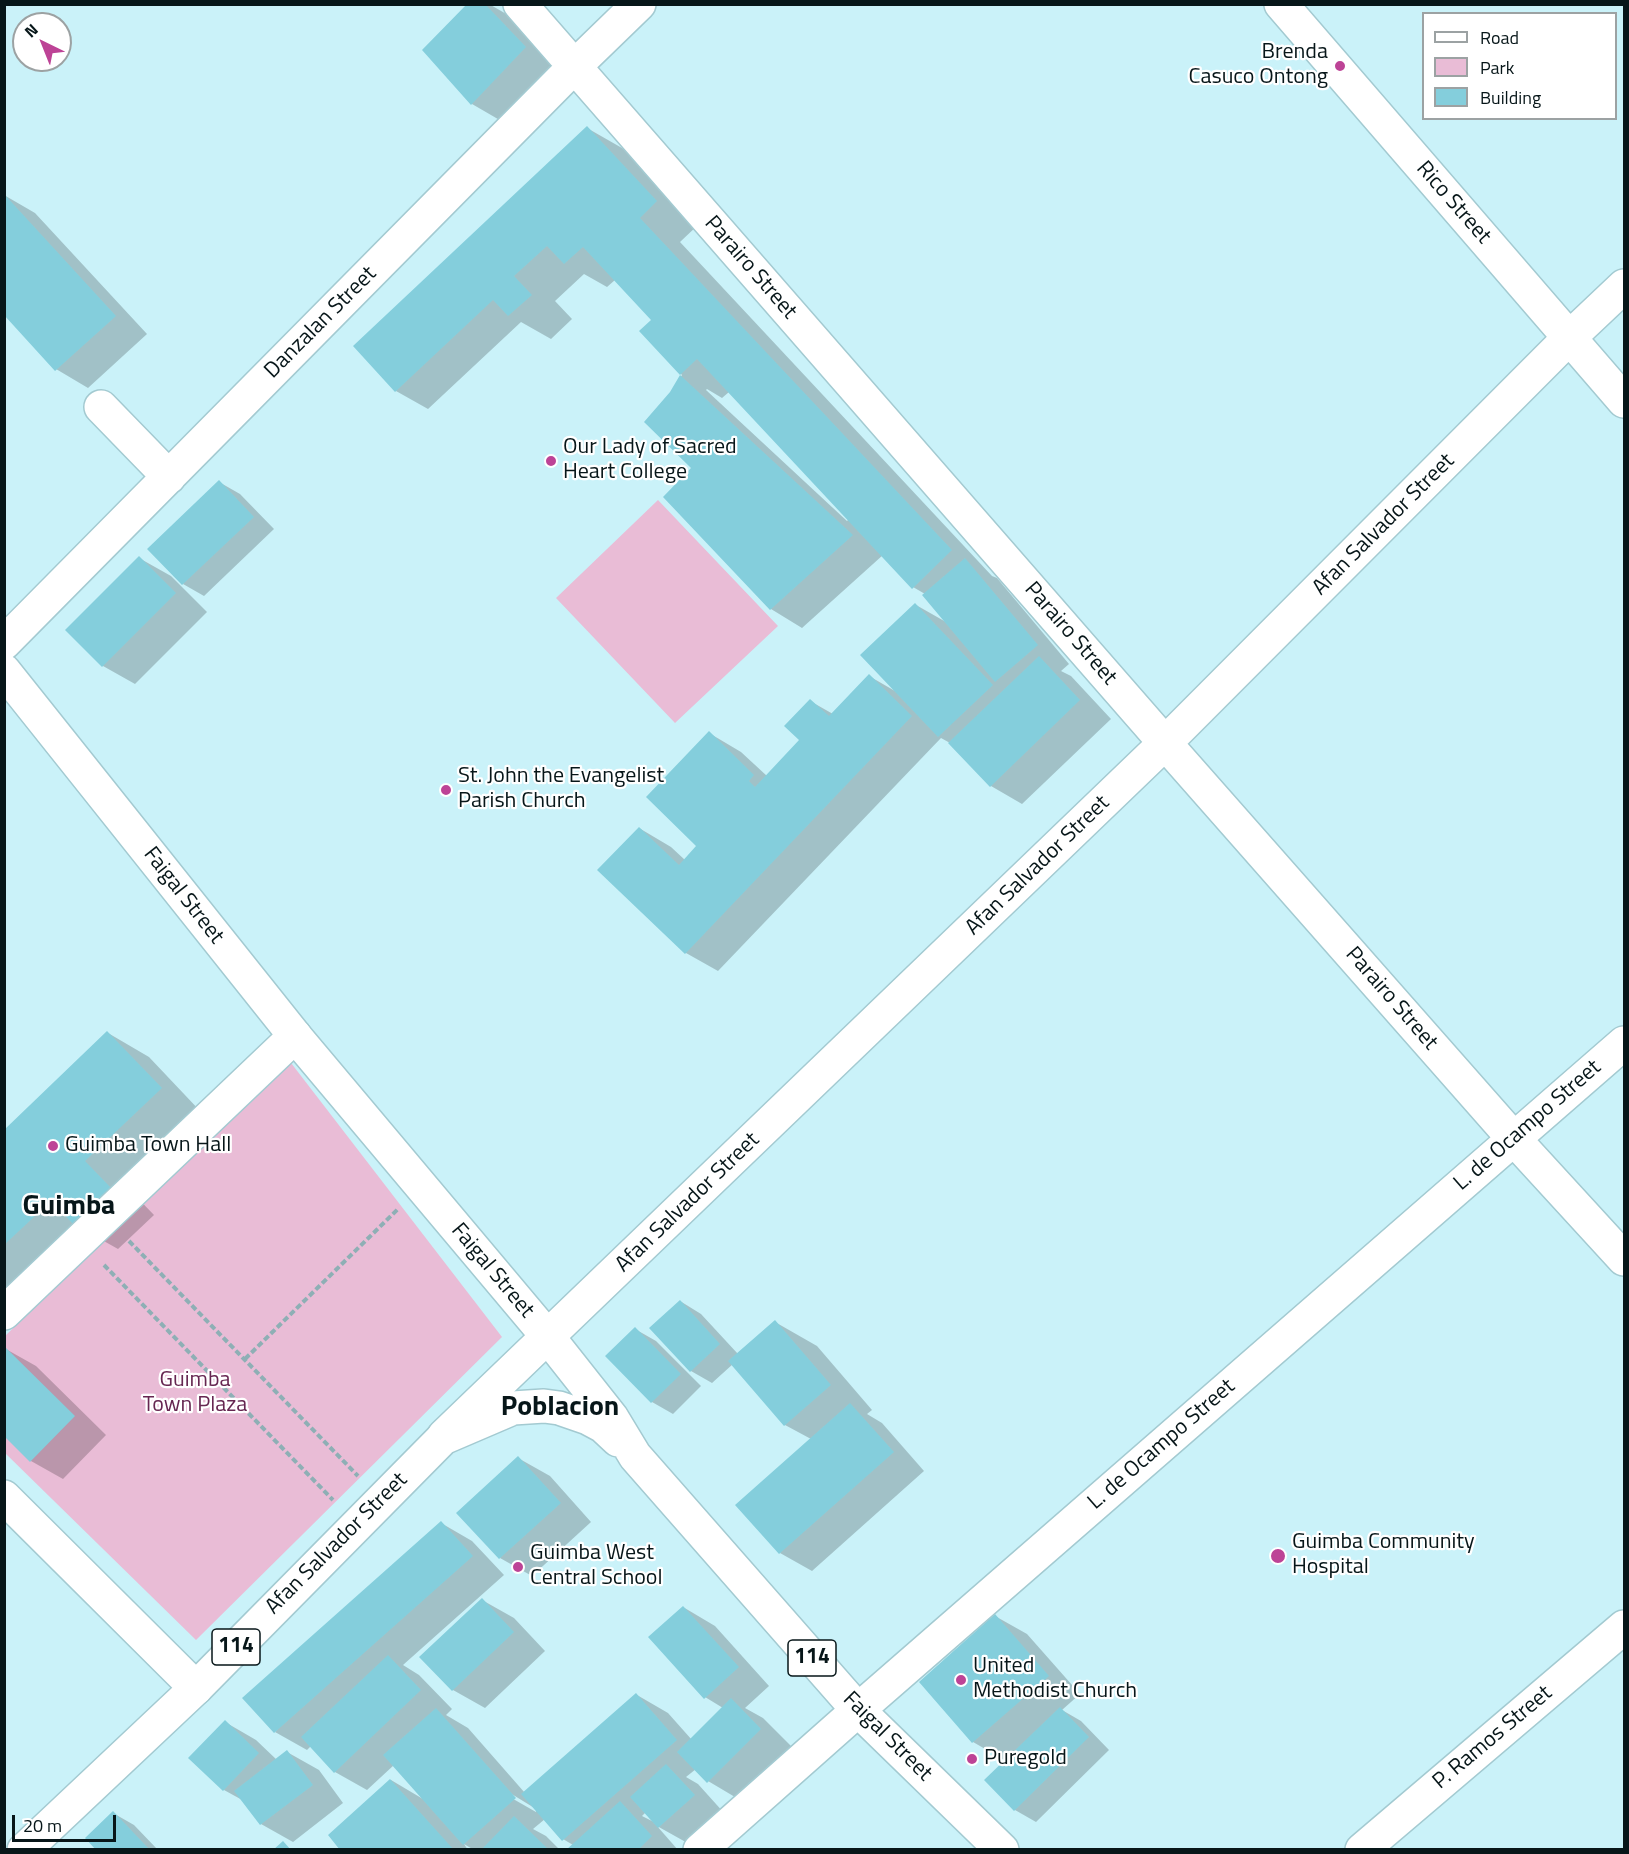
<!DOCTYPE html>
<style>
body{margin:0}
#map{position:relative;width:1629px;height:1854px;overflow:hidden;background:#caf2f9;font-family:"Titillium Web",sans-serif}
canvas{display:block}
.frame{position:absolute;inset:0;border:6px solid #071619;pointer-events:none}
.legend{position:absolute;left:1422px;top:12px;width:195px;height:108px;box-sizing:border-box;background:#fff;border:2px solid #9ca2a3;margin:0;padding:8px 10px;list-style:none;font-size:18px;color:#071619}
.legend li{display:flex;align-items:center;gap:12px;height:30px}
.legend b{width:30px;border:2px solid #9ca2a3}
.north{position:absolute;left:12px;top:12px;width:60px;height:60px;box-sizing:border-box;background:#fff;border:2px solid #9ca2a3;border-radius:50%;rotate:317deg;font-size:16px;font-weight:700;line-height:24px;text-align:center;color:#071619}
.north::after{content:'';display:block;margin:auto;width:21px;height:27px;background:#bd4396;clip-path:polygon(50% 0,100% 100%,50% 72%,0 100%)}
.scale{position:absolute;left:12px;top:1815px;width:104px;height:27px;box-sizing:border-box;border:3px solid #071619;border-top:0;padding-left:8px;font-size:18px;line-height:21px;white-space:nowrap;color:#071619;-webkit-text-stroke:4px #fff;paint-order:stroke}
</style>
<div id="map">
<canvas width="1629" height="1854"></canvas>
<div class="frame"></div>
<ul class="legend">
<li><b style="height:8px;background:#fff"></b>Road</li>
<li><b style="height:16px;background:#e9bcd6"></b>Park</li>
<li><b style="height:16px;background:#84cedc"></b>Building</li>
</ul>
<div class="north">N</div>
<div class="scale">20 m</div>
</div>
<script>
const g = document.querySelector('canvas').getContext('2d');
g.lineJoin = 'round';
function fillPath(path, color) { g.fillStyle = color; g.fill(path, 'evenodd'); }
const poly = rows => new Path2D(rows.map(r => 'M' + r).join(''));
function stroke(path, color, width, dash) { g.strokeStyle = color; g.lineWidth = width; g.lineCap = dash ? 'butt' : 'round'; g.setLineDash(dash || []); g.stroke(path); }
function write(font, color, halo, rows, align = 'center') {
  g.font = font + ' "Titillium Web",sans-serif'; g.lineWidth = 4.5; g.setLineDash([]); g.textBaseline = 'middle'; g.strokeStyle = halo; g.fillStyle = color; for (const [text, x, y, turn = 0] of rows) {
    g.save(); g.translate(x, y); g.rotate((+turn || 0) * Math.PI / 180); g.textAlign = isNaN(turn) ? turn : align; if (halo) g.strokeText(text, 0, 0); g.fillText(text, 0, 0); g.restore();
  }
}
fillPath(poly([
 [658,500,778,626,675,723,556,598],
 [288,1059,502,1337,196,1640,5,1453,5,1336]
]), '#e9bcd6');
fillPath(poly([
 [469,4,489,4,508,15,556,66,503,122,472,104],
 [587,128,629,152,698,225,680,242,992,576,997,578,1069,664,1061,671,1071,676,1111,719,1022,804,991,786,950,743,941,738,718,971,686,953,599,870,639,828,671,847,685,860,698,846,709,733,741,752,767,776,801,740,810,701,833,714,869,676,895,691,916,605,946,622,925,594,913,587,883,555,802,628,771,609,693,468,671,393,682,375,641,331,653,320,615,280,607,287,584,274,555,301,572,319,551,339,521,322,428,409,396,391,355,346],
 [707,389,722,398,729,392,849,519,847,521,706,390],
 [4,195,35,213,147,334,88,388,56,369],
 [219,482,240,494,274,529,204,596,183,584],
 [139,558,171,576,207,612,135,684,103,666,67,630],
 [108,1033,149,1057,202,1113,126,1186,154,1215,118,1249,86,1231,4,1290,4,1132],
 [680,1301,701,1314,738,1354,775,1322,817,1346,872,1410,867,1414,882,1423,924,1471,812,1571,780,1553,811,1439,785,1425,733,1364,712,1383,691,1371],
 [635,1329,656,1341,701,1386,673,1414,652,1402],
 [4,1348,36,1366,106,1435,63,1479,31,1461],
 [518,1458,550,1476,591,1522,532,1576,500,1558],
 [441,1523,472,1541,504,1575,403,1665,419,1675,452,1709,446,1715,468,1728,525,1793,637,1695,668,1713,692,1740,723,1708,705,1697,683,1607,715,1626,769,1686,745,1708,763,1718,792,1747,740,1800,708,1781,696,1769,686,1777,698,1784,725,1814,691,1845,657,1826,678,1850,569,1850,573,1845,563,1839,545,1819,533,1829,546,1836,560,1850,474,1850,464,1844,468,1850,342,1850,391,1780,423,1799,394,1765,367,1790,335,1772,311,1746,307,1750,275,1732],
 [510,1793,536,1809,536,1812,508,1796],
 [646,1812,654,1822,642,1816],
 [482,1600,514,1618,545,1651,485,1708,453,1690,421,1658],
 [995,1616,1027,1634,1080,1694,1062,1710,1081,1721,1109,1750,1036,1822,1015,1810,986,1780,1006,1761,973,1742,921,1682],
 [225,1722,256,1740,277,1760,287,1752,319,1770,343,1803,293,1842,261,1824,244,1801,224,1790],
 [113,1813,134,1825,158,1850,98,1850]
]), '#0003');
fillPath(poly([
 [467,4,485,4,526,47,471,105,422,50],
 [587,126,657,201,640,218,952,550,912,589,697,359,680,375,639,331,651,320,583,247,564,264,547,246,514,276,532,295,508,316,493,300,395,392,353,346],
 [4,194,116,316,55,371,4,315],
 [680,375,853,535,770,610,663,497,691,468,644,422,670,392],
 [219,480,254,517,182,585,147,549],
 [139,556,176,593,102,667,65,630],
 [965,558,1038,645,995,682,922,595],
 [915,603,993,685,938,737,860,655],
 [1039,656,1080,700,990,787,948,743],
 [869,674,912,716,685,954,597,870,639,827,679,865,696,846,646,797,709,731,754,775,749,781,755,787,799,740,784,726,810,699,829,716],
 [107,1031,162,1088,85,1161,113,1190,75,1226,51,1201,4,1245,4,1130],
 [680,1300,720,1344,690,1372,649,1328],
 [775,1320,831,1385,784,1426,728,1361],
 [635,1327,681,1374,651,1403,605,1356],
 [4,1346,75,1416,30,1462,4,1436],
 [850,1403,894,1452,779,1554,735,1505],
 [518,1456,561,1503,499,1559,456,1513],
 [441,1521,473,1556,274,1733,242,1698],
 [482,1598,514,1632,452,1691,419,1657],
 [683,1606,739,1667,704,1699,648,1637],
 [995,1614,1049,1676,972,1743,919,1682],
 [388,1655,421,1690,334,1773,301,1737],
 [636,1693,677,1740,562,1841,521,1794],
 [731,1698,761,1729,707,1783,677,1752],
 [1060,1707,1089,1737,1014,1811,984,1780],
 [436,1708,516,1798,463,1845,383,1755],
 [225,1720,259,1753,223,1791,188,1758],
 [287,1750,313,1785,260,1825,234,1791],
 [666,1764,695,1795,658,1828,630,1797],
 [390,1779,454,1850,340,1850,328,1835],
 [620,1801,652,1836,638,1850,566,1850],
 [113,1811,150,1850,96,1850,85,1838],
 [514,1816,549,1850,481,1850],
 [283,1841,291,1850,273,1850]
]), '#84cedc');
const minor = poly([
 [520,4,1165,743,1514,1139,1624,1259],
 [1281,4,1624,401],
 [101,407,169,477],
 [4,643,574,67,639,4],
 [4,1313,295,1036],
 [444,1436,1165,743,1569,338,1624,286],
 [4,1497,196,1688],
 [700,1850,858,1710,1624,1043],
 [1362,1850,1624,1627]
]);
const major = poly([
 [4,671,295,1036,548,1337,612,1418,635,1456,858,1710,1002,1850],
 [24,1850,196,1688,443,1438,513,1408,544,1406,559,1408,588,1418,603,1426,618,1440]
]);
stroke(minor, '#a3cad1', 36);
stroke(major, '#a3cad1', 36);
stroke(poly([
 [129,1241,358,1476],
 [104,1265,333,1500],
 [245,1359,398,1209]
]), '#8eafb5', 4, [6, 3]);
stroke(minor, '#fff', 33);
stroke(major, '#fff', 33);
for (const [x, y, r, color] of [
 [1340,66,6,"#bd4396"],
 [551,461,6,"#bd4396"],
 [446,790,6,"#bd4396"],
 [53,1146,6,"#bd4396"],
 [1278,1556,8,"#bd4396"],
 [518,1567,6,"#bd4396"],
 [961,1680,6,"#bd4396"],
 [972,1759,6,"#bd4396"]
]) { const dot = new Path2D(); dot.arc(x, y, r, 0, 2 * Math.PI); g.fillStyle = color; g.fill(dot); stroke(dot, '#fff', 2); }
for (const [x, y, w] of [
 [236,1647,48],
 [812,1658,48]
]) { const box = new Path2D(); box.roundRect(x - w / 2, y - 18, w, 36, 4.5); g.fillStyle = '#fff'; g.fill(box); stroke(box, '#071619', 1.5); }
write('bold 21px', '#071619', null, [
 ["114",236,1647],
 ["114",812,1658]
]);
write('22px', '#071619', '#fff', [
 ["Brenda",1328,53,"right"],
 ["Casuco Ontong",1328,78,"right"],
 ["Our Lady of Sacred",563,448],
 ["Heart College",563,473],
 ["St. John the Evangelist",458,777],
 ["Parish Church",458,802],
 ["Guimba Town Hall",65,1146],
 ["Guimba Community",1292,1543],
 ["Hospital",1292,1568],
 ["Guimba West",530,1554],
 ["Central School",530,1579],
 ["United",973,1667],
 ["Methodist Church",973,1692],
 ["Puregold",984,1759]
], 'left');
write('22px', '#071619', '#fff', [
 ["Rico Street",1453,203,49],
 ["Parairo Street",750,268,49],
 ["Danzalan Street",321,323,-45],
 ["Afan Salvador Street",1384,525,-45],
 ["Parairo Street",1070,634,49],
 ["Afan Salvador Street",1038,866,-44],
 ["Faigal Street",183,896,52],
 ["Parairo Street",1391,999,49],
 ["L. de Ocampo Street",1528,1126,-41],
 ["Afan Salvador Street",688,1203,-44],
 ["Faigal Street",492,1271,50],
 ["L. de Ocampo Street",1162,1445,-41],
 ["Afan Salvador Street",337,1544,-45],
 ["Faigal Street",887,1737,45],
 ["P. Ramos Street",1493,1738,-40]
]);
write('22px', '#662651', '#fff', [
 ["Guimba",195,1381],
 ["Town Plaza",195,1406]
]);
write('bold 28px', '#071619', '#fff', [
 ["Guimba",69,1207],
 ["Poblacion",560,1408]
]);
</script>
